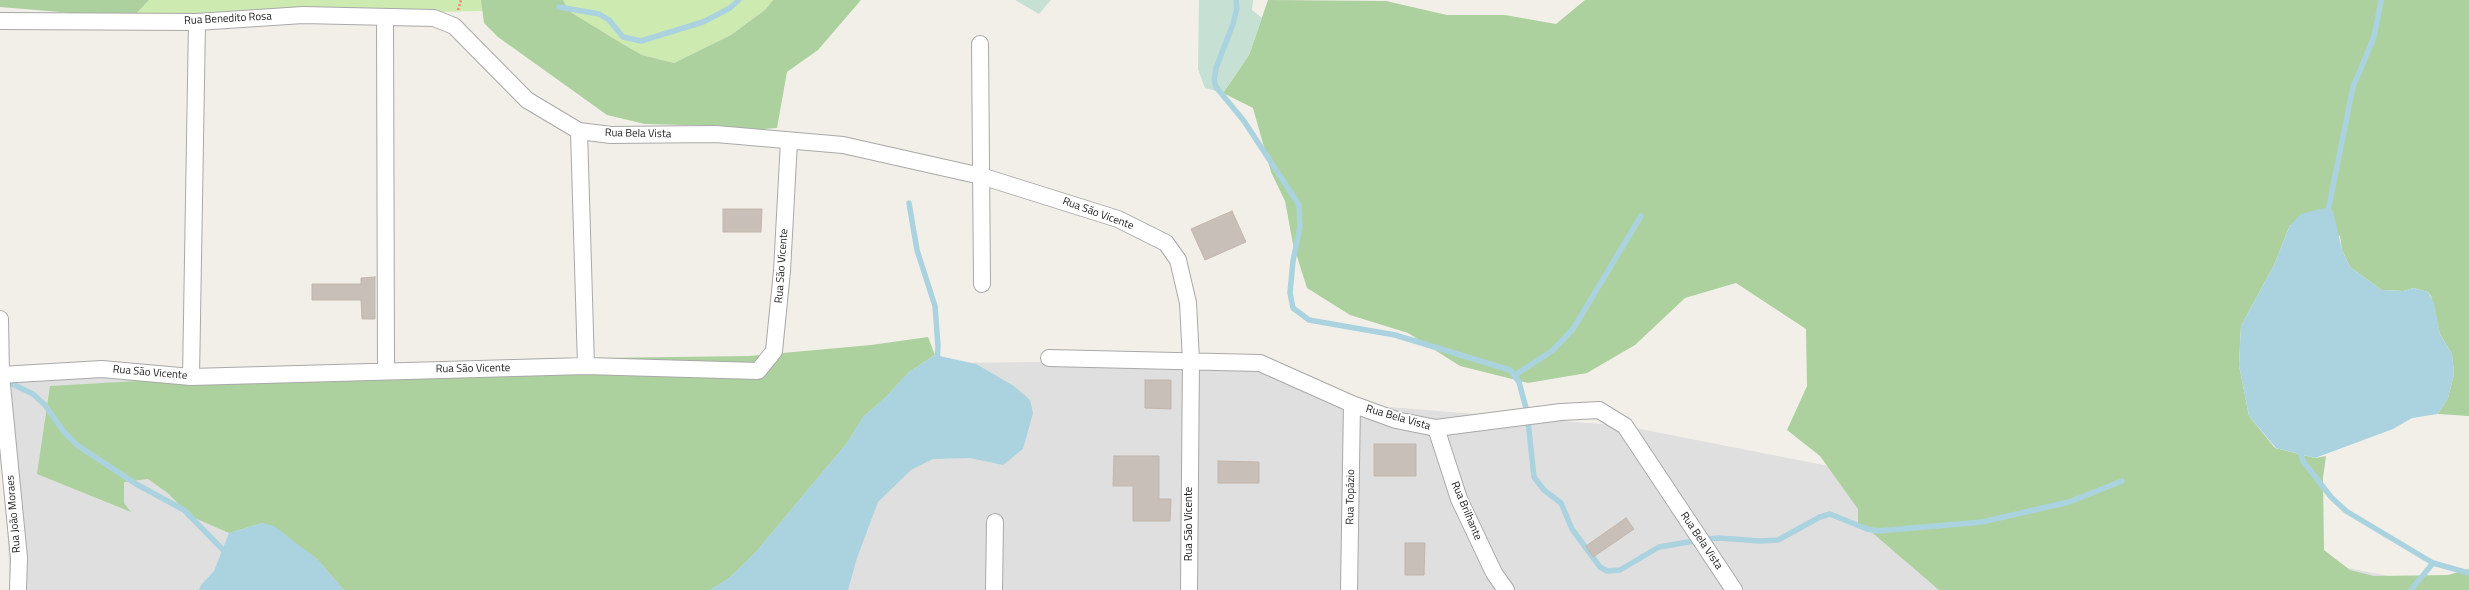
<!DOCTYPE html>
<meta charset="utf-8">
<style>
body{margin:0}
canvas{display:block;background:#f2efe9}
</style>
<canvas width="2469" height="590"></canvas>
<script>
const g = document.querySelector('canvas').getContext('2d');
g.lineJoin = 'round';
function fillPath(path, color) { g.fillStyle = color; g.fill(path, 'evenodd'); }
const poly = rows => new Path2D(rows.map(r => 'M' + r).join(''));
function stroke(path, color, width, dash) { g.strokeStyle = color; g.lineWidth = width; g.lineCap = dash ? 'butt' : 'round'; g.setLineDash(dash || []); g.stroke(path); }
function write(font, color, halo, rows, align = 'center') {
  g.font = font + ' "Titillium Web",sans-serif'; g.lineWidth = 3.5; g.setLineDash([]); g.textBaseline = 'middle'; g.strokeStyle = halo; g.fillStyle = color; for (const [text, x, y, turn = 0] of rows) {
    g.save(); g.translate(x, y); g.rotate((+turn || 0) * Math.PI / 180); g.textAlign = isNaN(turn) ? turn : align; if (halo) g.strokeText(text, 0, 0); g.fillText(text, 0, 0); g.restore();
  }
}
fillPath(poly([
 [1191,360,1260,363,1352,404,1625,426,2460,590,10,590,1,375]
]), '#e0dfdf');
fillPath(poly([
 [149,0,481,0,484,11,132,18],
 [563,0,773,0,766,9,731,35,674,63,642,55,621,43,569,11]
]), '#cdebb0');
fillPath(poly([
 [0,0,149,0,132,18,0,7],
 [481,0,563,0,569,11,621,43,642,55,674,63,731,35,766,9,773,0,861,0,818,50,787,72,777,128,737,131,719,126,645,124,607,115,498,37,484,23],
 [1268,0,1386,1,1447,15,1505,15,1556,24,1585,0,2469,0,2469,416,2438,414,2448,398,2454,374,2452,354,2440,334,2431,296,2428,292,2414,288,2403,291,2382,290,2350,267,2342,250,2340,236,2290,225,2275,263,2241,326,2239,365,2249,416,2275,448,2315,458,2326,456,2323,478,2324,550,2350,570,2374,576,2448,575,2469,569,2469,590,1939,590,1868,529,1858,524,1858,509,1820,456,1787,430,1807,386,1806,329,1736,283,1685,298,1635,345,1587,373,1528,383,1460,366,1408,333,1350,315,1307,288,1293,244,1285,201,1271,172,1253,108,1223,93,1249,55],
 [928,337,935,355,909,372,886,397,864,416,847,443,755,553,728,579,710,590,344,590,317,559,262,523,229,533,190,516,169,494,148,479,124,482,124,503,131,512,37,474,50,386,520,359,749,356,871,345]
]), '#add19e');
fillPath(poly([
 [1015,0,1051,0,1039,14],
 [1199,0,1253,0,1252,10,1262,18,1249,55,1223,93,1205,88,1198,69]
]), '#c6e0d4');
fillPath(poly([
 [2324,208,2333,211,2342,250,2350,267,2382,290,2403,291,2414,288,2428,292,2434,303,2440,334,2452,354,2454,374,2448,398,2438,414,2412,418,2393,429,2315,458,2276,448,2249,416,2239,365,2241,326,2275,263,2290,225,2301,214],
 [935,355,976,364,1014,386,1030,400,1033,413,1023,449,1003,465,970,458,933,459,911,470,878,502,857,558,848,590,710,590,728,579,755,553,847,443,864,416,886,397,909,372],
 [262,523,274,526,317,559,344,590,199,590,201,585,214,571,229,533]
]), '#aad3df');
stroke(poly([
 [1236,0,1237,8,1233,24,1216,68,1214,80,1216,87,1244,121,1299,205,1300,227,1293,261,1290,293,1293,308,1309,320,1395,335,1510,370,1519,382,1527,412,1534,477,1544,490,1561,503,1572,529,1600,567,1607,571,1620,570,1659,547,1706,539,1719,538,1760,541,1778,540,1820,517,1830,514,1867,529,1878,531,1982,522,2069,502,2122,481],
 [559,7,599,14,609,20,623,37,641,41,703,22,730,8,739,0],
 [909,203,917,250,935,306,938,346,937,363],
 [2327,216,2353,87,2374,37,2381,0],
 [1515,375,1552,351,1573,329,1641,216],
 [6,381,33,394,45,405,64,432,77,445,136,484,184,510,227,554],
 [2299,448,2303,461,2331,497,2346,511,2433,563,2469,573],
 [2411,590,2433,563]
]), '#aad3df', 5.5);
const building = poly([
 [723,209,762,209,761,232,723,232,723,209],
 [1232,211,1246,242,1205,260,1191,229,1232,211],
 [375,277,375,319,362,319,361,300,312,300,312,284,361,284,361,278,375,277],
 [1145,380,1171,380,1171,409,1145,408,1145,380],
 [1374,444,1416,444,1416,476,1374,476,1374,444],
 [1114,456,1159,456,1159,499,1171,499,1170,521,1133,521,1133,486,1113,486,1114,456],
 [1218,461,1259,462,1259,483,1218,483,1218,461],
 [1626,518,1634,529,1593,557,1586,546,1626,518],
 [1405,543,1425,543,1424,575,1405,575,1405,543]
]);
fillPath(building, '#c7bfb8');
stroke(building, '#c4b6ab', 1);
const street = poly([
 [385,17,386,370],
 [0,21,197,22,303,15,434,18,454,26,527,100,579,131,611,135,716,134,843,145,981,176,1118,219,1166,243,1178,260,1188,303,1191,360,1189,590],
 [980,44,982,284],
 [579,131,586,366],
 [0,319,1,375,19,558,18,590],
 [1049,358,1260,363,1352,404,1396,420,1436,428,1561,412,1599,410,1625,426,1734,590],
 [0,375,102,369,191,377,586,366,758,371,774,351,782,271,789,141],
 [191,377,197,22],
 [1436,428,1459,499,1494,573,1506,590],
 [994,590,995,522],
 [1349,590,1352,404]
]);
stroke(street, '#a9a9a9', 18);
stroke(poly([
 [458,10,461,0]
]), '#fa8072', 2.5, [2, 2]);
stroke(street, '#fff', 16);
write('11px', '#222', '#fff', [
 ["Rua Benedito Rosa",228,19,-3],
 ["Rua Bela Vista",638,134,1],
 ["Rua São Vicente",1098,214,20],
 ["Rua São Vicente",782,266,-86],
 ["Rua São Vicente",473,369,-1],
 ["Rua São Vicente",150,373,5],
 ["Rua Bela Vista",1398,418,16],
 ["Rua Topázio",1351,497,-89],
 ["Rua Brilhante",1466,511,67],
 ["Rua João Moraes",14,514,-95],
 ["Rua São Vicente",1189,524,-90],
 ["Rua Bela Vista",1701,541,56]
]);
</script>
